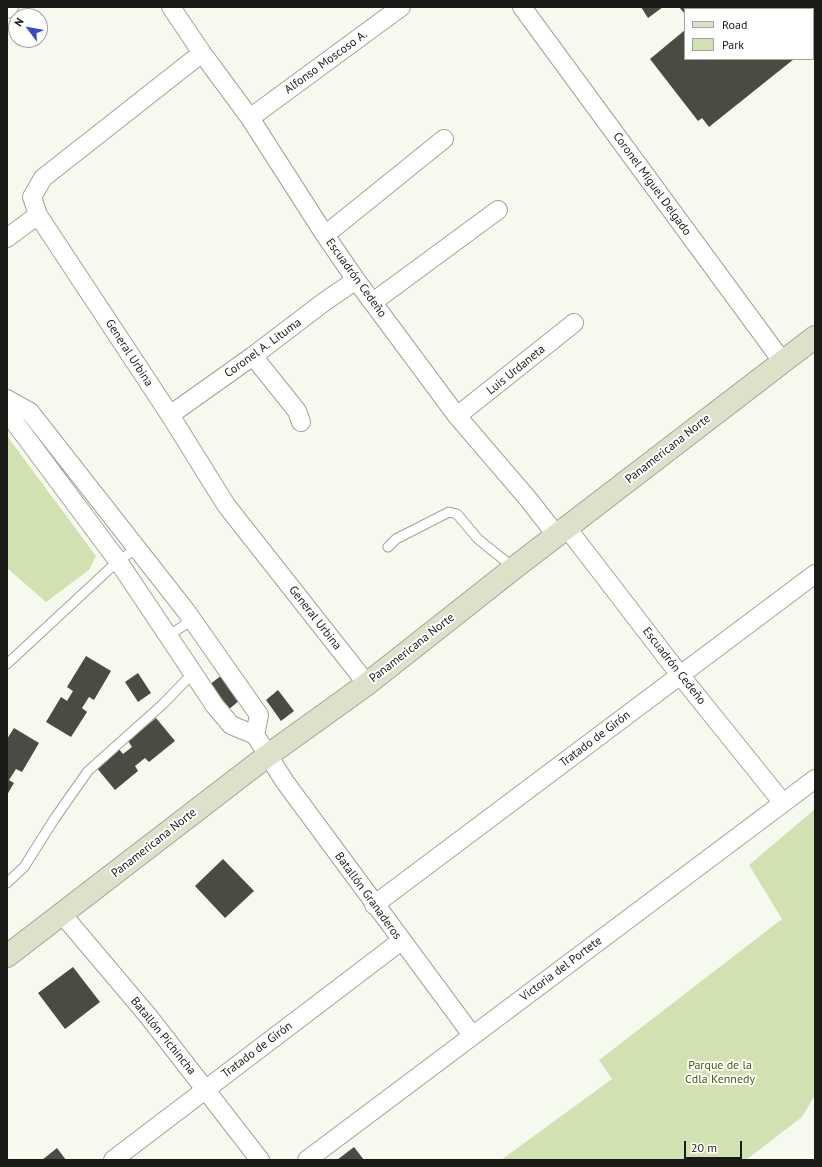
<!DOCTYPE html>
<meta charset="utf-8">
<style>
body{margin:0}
#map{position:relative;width:822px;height:1167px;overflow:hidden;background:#f6faee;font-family:"PT Sans",sans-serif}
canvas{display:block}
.frame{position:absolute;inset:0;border:8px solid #1a1b17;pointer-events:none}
.legend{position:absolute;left:684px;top:8px;width:130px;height:52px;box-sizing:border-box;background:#fff;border:1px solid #a3a4a2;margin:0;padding:5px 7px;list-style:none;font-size:12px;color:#1a1b17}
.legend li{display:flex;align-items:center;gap:8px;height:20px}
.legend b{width:20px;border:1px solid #a3a4a2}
.north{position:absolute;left:8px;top:8px;width:40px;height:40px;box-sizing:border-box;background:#fff;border:1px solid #a3a4a2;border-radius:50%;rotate:302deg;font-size:11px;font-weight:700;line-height:16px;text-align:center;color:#1a1b17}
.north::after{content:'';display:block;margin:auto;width:14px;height:18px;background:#3b49bc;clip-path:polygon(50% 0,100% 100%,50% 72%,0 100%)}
.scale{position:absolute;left:684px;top:1141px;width:58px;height:18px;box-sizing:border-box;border:2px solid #1a1b17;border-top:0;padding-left:5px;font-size:12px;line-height:14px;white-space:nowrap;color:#1a1b17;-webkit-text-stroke:3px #fff;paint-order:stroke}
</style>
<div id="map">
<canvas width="822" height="1167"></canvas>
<div class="frame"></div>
<ul class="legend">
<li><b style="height:5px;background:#dce2ca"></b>Road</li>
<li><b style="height:11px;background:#d2e1b2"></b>Park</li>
</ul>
<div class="north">N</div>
<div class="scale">20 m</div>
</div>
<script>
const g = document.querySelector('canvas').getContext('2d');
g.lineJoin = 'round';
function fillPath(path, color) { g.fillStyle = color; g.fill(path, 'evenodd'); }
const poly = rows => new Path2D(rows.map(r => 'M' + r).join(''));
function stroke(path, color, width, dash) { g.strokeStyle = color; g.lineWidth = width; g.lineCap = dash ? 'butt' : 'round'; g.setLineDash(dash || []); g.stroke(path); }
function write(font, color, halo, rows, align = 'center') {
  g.font = font + ' "PT Sans",sans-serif'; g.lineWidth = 4; g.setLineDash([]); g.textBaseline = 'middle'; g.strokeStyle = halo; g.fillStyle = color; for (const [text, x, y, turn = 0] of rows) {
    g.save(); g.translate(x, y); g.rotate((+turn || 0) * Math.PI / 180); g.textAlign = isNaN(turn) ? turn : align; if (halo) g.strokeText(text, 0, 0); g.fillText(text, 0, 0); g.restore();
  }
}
fillPath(poly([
 [7,436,96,556,89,570,46,602,7,568],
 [815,809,815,1095,802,1117,746,1160,501,1160,612,1079,599,1060,782,919,749,865]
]), '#d2e1b2');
fillPath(poly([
 [641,7,663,7,648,18],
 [679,7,696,7,698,9,685,9,685,14],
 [698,7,720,7,722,9,699,9],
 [685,30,685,59,794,59,709,127,702,118,698,121,650,59],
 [86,656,111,671,94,700,89,697,82,708,87,712,71,737,46,722,61,697,67,701,73,691,67,687],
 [138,673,151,693,138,702,125,682],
 [222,675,240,700,228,710,209,685],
 [278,690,294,711,281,721,266,700],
 [156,718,175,741,149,762,145,758,135,766,138,771,115,790,96,767,118,748,123,754,132,747,128,741],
 [14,728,39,743,22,772,16,769,9,780,14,783,7,795,7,739],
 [223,859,254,891,225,918,195,886],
 [73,967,100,1002,65,1029,38,993],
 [354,1147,364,1160,337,1160],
 [57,1148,66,1160,42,1160]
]), '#494c42');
const lane = poly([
 [388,547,396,539,449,512,457,514,478,539,514,568],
 [168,636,192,620],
 [7,664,118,561,137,548],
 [7,883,24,867,55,818,88,771,163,704,193,673]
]);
const street = poly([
 [171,7,202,53,250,118,325,235,356,280,457,416,529,500,557,536],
 [522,7,782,361],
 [7,9,9,7],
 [202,53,43,178,32,197,38,215,170,415,226,505,367,684],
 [250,118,401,7],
 [325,235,444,139],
 [7,238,38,215],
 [373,302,498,210],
 [253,356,297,411,301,422],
 [7,399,30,412,186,611,259,715,255,735],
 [7,412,118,561,215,706,231,725,255,735,285,782,472,1035],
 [170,415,253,356,324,302,356,280],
 [457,416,574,323],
 [567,528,680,675,783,803],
 [374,905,815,574],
 [62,914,149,1017,260,1160],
 [113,1160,401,941],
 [307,1160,815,779]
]);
const secondary = poly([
 [7,956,267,756,367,684,514,568,815,337]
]);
stroke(lane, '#a0a499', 11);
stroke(street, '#a0a499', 20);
stroke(secondary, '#a0a499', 24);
stroke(lane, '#fff', 9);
stroke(street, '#fff', 18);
stroke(secondary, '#dce2ca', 22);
write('12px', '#1a1b17', '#fff', [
 ["Alfonso Moscoso A.",326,62,-36],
 ["Coronel Miguel Delgado",652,184,54],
 ["Escuadrón Cedeño",356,278,54],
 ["Coronel A. Lituma",263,348,-36],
 ["General Urbina",129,353,57],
 ["Luis Urdaneta",516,370,-39],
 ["Panamericana Norte",668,449,-38],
 ["General Urbina",315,618,52],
 ["Panamericana Norte",412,648,-38],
 ["Escuadrón Cedeño",674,666,52],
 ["Tratado de Girón",595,739,-37],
 ["Panamericana Norte",154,843,-38],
 ["Batallón Granaderos",368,896,54],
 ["Victoria del Portete",561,969,-37],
 ["Batallón Pichincha",163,1036,51],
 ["Tratado de Girón",257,1050,-37]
]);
write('12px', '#485a01', '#fff', [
 ["Parque de la",720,1066],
 ["Cdla Kennedy",720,1080]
]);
</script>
